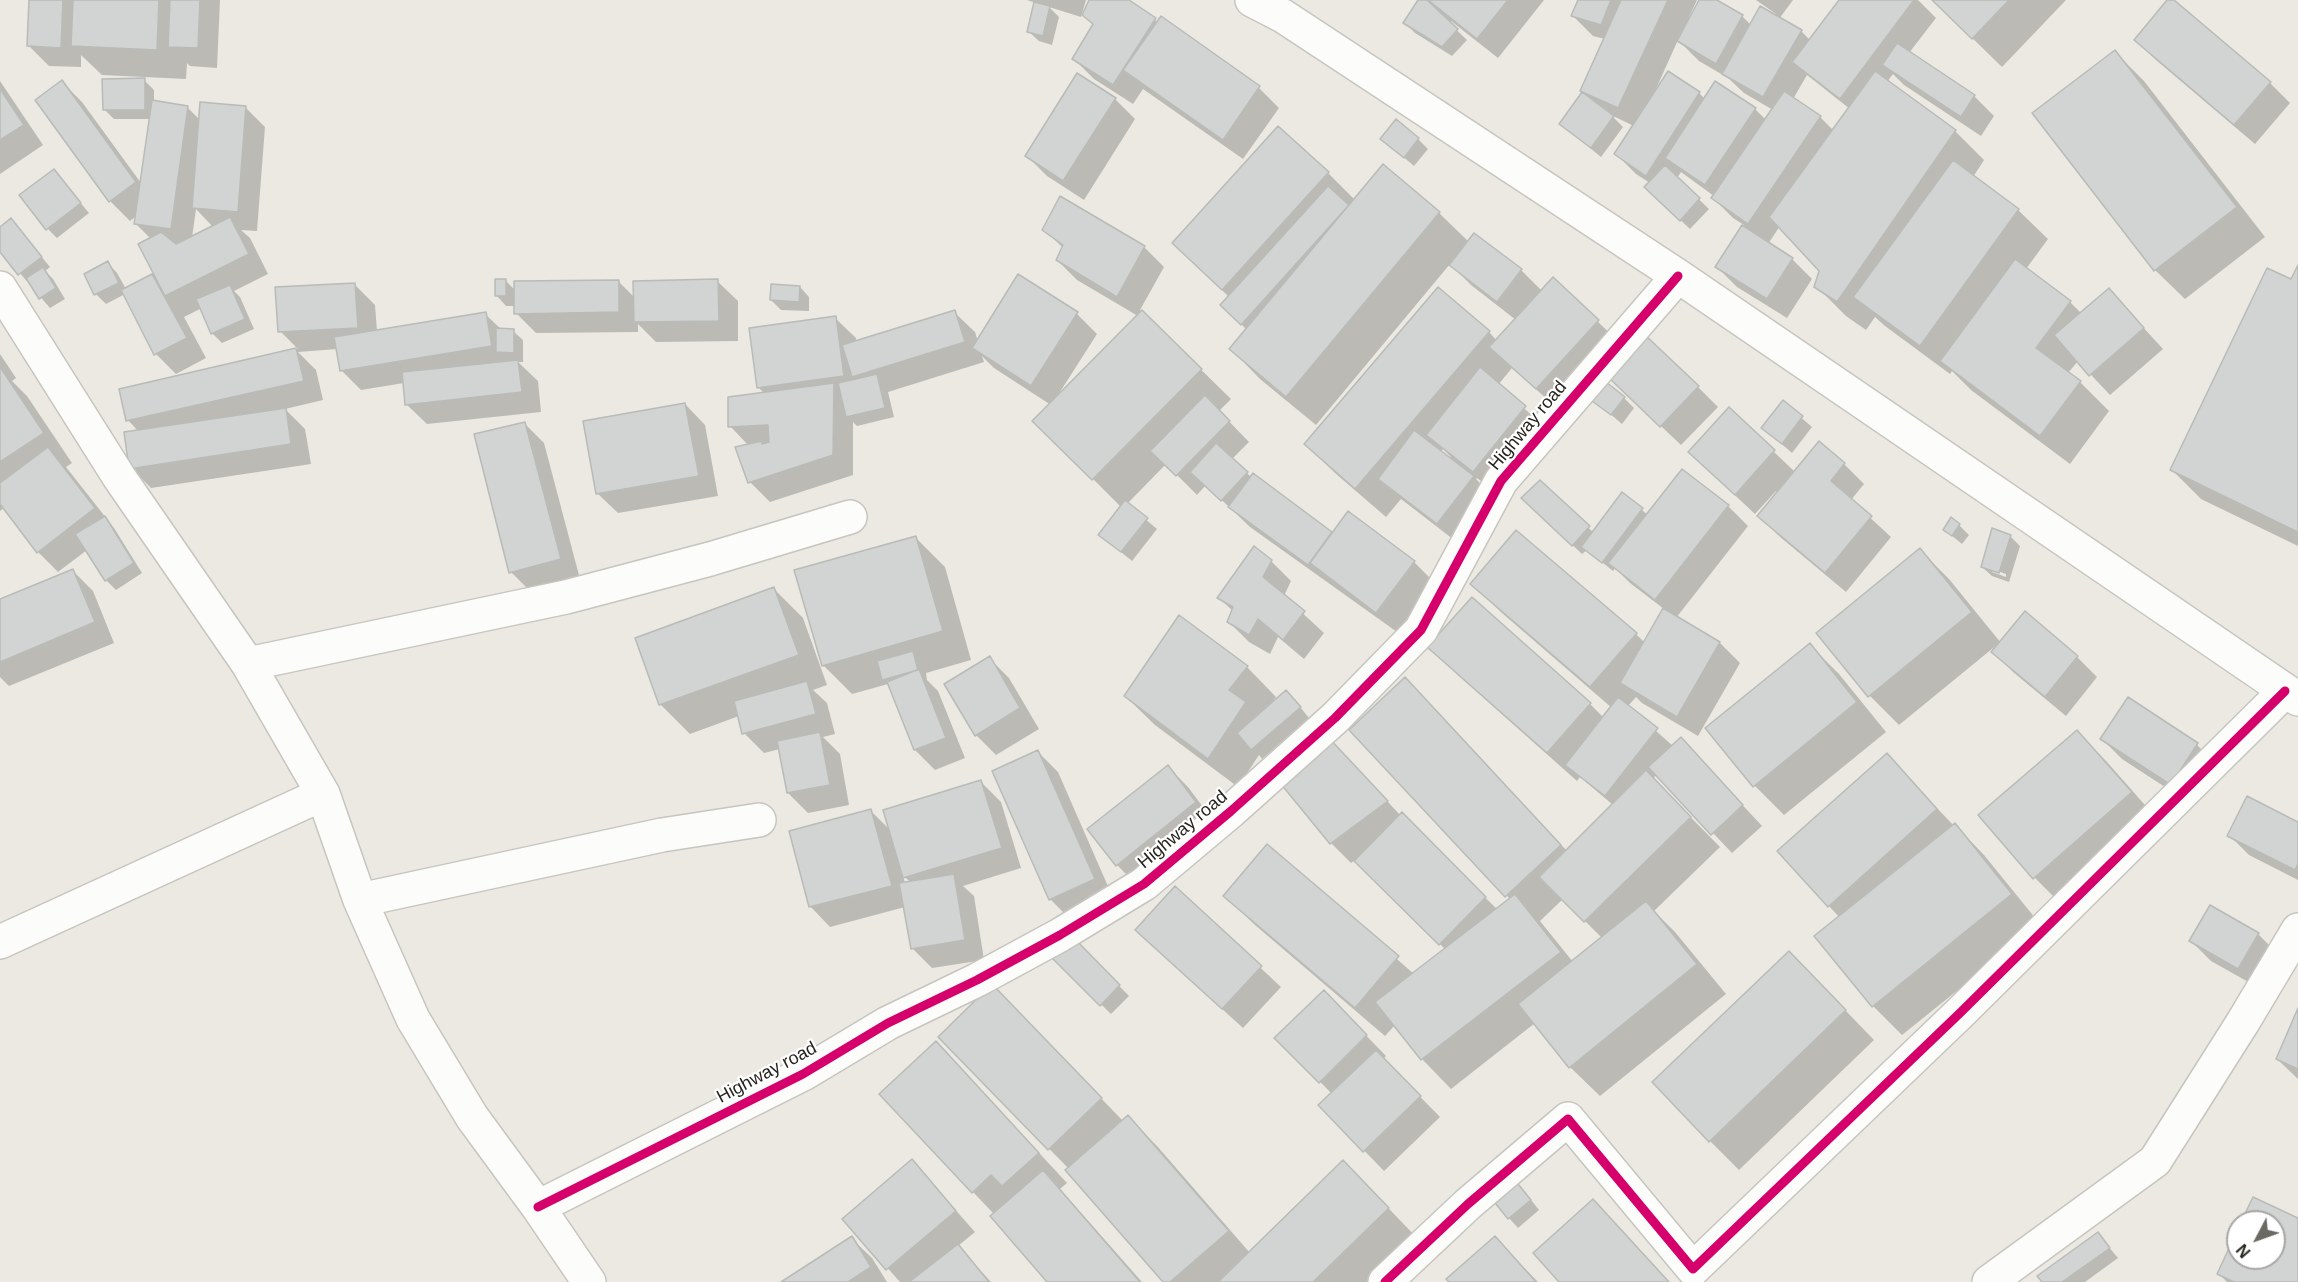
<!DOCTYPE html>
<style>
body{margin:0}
#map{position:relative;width:2298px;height:1282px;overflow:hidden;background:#ebe9e1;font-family:Helvetica,sans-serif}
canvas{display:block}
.north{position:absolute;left:2226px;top:1210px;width:60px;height:60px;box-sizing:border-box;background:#fff;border:2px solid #a8a7a5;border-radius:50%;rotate:229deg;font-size:16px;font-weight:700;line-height:24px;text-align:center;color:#25241e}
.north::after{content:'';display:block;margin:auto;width:21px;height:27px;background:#6a6962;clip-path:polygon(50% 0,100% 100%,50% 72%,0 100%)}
</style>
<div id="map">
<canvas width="2298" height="1282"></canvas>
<div class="north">N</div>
</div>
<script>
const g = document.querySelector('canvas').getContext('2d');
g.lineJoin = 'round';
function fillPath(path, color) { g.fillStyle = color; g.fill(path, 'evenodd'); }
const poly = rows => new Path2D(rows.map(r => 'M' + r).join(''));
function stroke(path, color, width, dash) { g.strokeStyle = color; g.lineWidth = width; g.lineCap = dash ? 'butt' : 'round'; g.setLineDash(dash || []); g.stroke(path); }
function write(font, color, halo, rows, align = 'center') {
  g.font = font + ' Helvetica,sans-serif'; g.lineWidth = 4.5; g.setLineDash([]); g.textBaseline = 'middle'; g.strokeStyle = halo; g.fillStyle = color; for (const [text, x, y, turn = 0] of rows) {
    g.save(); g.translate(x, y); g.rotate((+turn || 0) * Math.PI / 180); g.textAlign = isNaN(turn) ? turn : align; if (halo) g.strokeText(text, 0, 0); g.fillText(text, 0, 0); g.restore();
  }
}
fillPath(poly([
 [30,0,220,0,217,68,190,66,187,63,186,79,102,75,81,55,81,67,49,66,29,46],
 [1027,0,1086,0,1081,17,1049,7,1059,17,1052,45,1039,41,1029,32,1036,3],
 [1091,0,1126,0,1159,23,1162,18,1259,88,1279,108,1243,159,1143,89,1133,104,1094,79,1074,59,1094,25],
 [1419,0,1544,0,1498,58,1451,21,1449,23,1467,40,1452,56,1415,33,1405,23],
 [1580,0,1697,0,1689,17,1691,18,1701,0,1714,0,1742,16,1751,25,1776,14,1756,0,1793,0,1779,19,1801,31,1810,40,1841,0,1918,0,1936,18,1909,53,1974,96,1994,116,1981,136,1904,85,1893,74,1887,82,1955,131,1984,160,1973,177,2018,210,2048,239,2026,269,2070,302,2081,313,2109,290,2163,349,2110,395,2078,361,2068,373,2080,382,2109,411,2070,464,1971,390,1952,371,1950,374,1885,326,1875,317,1866,330,1846,316,1816,286,1821,271,1780,226,1768,244,1792,259,1812,279,1787,318,1737,287,1717,267,1744,225,1733,218,1713,198,1714,196,1681,172,1677,178,1709,209,1690,229,1656,197,1650,183,1636,174,1616,154,1634,126,1611,115,1623,127,1601,157,1561,124,1584,93,1605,39,1593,36,1573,16],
 [1678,40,1699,61,1728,78,1744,93,1773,110,1766,120,1755,109,1705,99,1699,93,1655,91],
 [1807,75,1850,109,1834,131,1820,117,1793,99],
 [1933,0,2066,0,2002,67],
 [2169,0,2270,83,2290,103,2255,144,2156,60,2136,40],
 [2115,52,2144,81,2265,237,2185,299,2155,270],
 [144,80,154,90,154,102,187,107,200,120,245,107,265,127,257,231,241,230,250,238,268,274,234,291,240,297,254,329,222,343,212,333,202,308,184,317,206,358,176,374,156,354,125,294,106,304,96,294,108,263,117,273,126,289,155,274,151,239,135,223,136,216,130,221,110,201,62,82,82,102,141,183,151,119,114,119,104,109],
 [196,209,213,227,192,238],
 [0,81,43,145,0,174],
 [1115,99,1135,119,1084,200,1047,176,1027,156],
 [1382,139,1418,139,1428,149,1414,166],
 [1383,166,1439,213,1469,242,1474,235,1521,270,1542,291,1553,279,1618,341,1557,408,1512,368,1498,385,1545,427,1494,491,1477,478,1476,479,1493,497,1458,543,1401,499,1386,517,1335,473,1306,444,1489,332,1497,341,1516,320,1471,285,1450,264,1316,425,1260,379,1231,349,1247,330,1222,305,1229,297,1174,243,1328,173,1355,200],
 [1443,449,1451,457,1449,459,1441,452],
 [54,171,89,213,57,238,48,229],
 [11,220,50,267,45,271,53,279,65,299,50,308,0,250,0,229],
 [1044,229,1144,247,1164,267,1140,310,1231,399,1219,411,1249,442,1232,459,1251,477,1253,475,1333,534,1414,562,1434,582,1397,632,1250,527,1206,485,1197,495,1166,464,1127,504,1157,529,1132,561,1100,535,1121,507,1035,421,1051,405,994,368,982,356,984,362,888,392,894,417,857,426,853,422,853,475,770,502,750,482,749,446,730,426,765,394,759,388,835,318,856,338,856,342,954,312,975,332,978,342,1019,276,1077,314,1097,334,1058,395,1138,316,1077,280,1057,260,1063,248],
 [2298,268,2298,546,2201,499,2172,470],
 [506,281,515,290,618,281,635,298,717,281,738,301,738,341,656,342,638,324,638,332,536,333,516,313,515,306,506,306,497,296],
 [355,285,375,305,377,331,485,314,502,330,513,331,523,340,523,362,518,362,538,381,541,412,427,424,406,404,404,383,361,390,341,370,337,349,298,352,316,370,323,400,285,409,305,429,311,464,151,488,131,468,139,432,128,420,121,390,298,349,280,331],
 [800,287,809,297,809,311,781,310,771,300],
 [0,354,16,378,12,381,27,396,72,463,66,467,114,528,142,573,116,590,106,580,87,550,58,572,38,552,4,508,0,511],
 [1698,387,1718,407,1681,445,1628,395],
 [1624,398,1634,408,1622,424,1594,400],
 [1783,402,1812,427,1792,453,1763,428],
 [685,404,705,425,718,496,618,513,597,493],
 [1729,409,1795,472,1844,464,1864,484,1851,500,1891,537,1846,592,1779,536,1759,516,1778,493,1776,491,1755,514,1710,472],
 [524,423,544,443,580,579,531,592,511,572],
 [1683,471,1728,506,1748,526,1676,618,1720,643,1740,663,1698,736,1642,703,1636,697,1628,706,1673,746,1681,739,1762,826,1732,853,1657,774,1653,779,1720,847,1654,911,1675,932,1726,994,1600,1096,1570,1067,1535,1023,1451,1089,1422,1059,1395,1025,1385,1036,1255,925,1225,896,1267,846,1414,974,1445,949,1355,860,1351,863,1331,843,1348,759,1401,816,1497,909,1510,899,1351,730,1434,708,1567,851,1613,805,1580,777,1577,781,1459,676,1429,647,1590,704,1604,718,1612,708,1502,613,1472,584,1636,634,1645,643,1664,609,1630,583,1615,568,1613,571,1587,550,1582,554,1533,508,1540,482,1594,533,1623,495,1648,515],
 [1563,899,1602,938,1573,962,1540,921],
 [1959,525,1969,535,1962,544,1945,530],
 [2010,536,2020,546,2009,582,1992,576,1982,567],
 [1992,569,2006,574,2006,577,1992,572],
 [915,537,945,567,971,660,926,673,927,680,938,691,965,758,935,770,915,750,888,684,852,694,823,665],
 [1920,550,1949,579,2001,643,2025,614,2077,657,2097,677,2066,716,2013,672,1994,652,1998,644,1899,725,1870,696],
 [1271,561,1291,581,1284,596,1324,633,1304,659,1278,637,1270,654,1249,642,1229,622,1233,611,1219,598],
 [73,571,93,591,114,643,9,686,0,677,0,601],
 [774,589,803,618,827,685,813,690,827,703,835,734,823,737,840,754,849,805,808,813,788,793,780,749,764,753,744,733,739,716,690,734,660,704],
 [1810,645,1839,674,1886,732,1784,815,1755,786,1707,728],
 [989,658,1009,678,1039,729,996,755,976,735],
 [1247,667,1276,697,1270,705,1296,702,1309,718,1262,759,1259,755,1238,787,1155,725,1125,696],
 [2077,732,2106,761,2160,822,2064,907,2035,878,1980,816],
 [2102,739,2197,745,2217,765,2191,804,2122,759],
 [1038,752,1058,772,1114,900,1070,919,1050,899],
 [1887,755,1954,826,1955,825,1984,855,2040,924,1902,1035,1873,1006,1840,918,1779,852],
 [1168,767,1188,787,1215,823,1137,885,1117,865],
 [981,782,1001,802,1021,868,963,886,974,896,984,960,932,968,912,948,905,907,830,927,810,906,871,811,891,831],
 [903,875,911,883,905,884],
 [2298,823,2298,880,2249,855,2229,835],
 [1175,888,1281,987,1243,1028,1157,950],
 [2258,934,2278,954,2259,988,2211,961,2191,941],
 [1072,938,1129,996,1111,1014,1053,957],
 [1818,982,1874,1040,1739,1170,1710,1141],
 [1324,992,1386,1056,1383,1059,1440,1117,1384,1171,1320,1105,1332,1094,1277,1038],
 [2298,1011,2298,1079,2277,1059],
 [1022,1016,1123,1121,1128,1117,1157,1146,1250,1253,1372,1191,1417,1238,1372,1282,1165,1282,1068,1168,940,1037],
 [965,1073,1067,1183,1060,1189,1142,1282,1049,1282,994,1214,973,1192],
 [912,1161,975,1232,958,1246,991,1282,900,1282,844,1219],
 [1524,1191,1539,1210,1518,1228,1509,1218],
 [1593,1201,1622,1230,1669,1282,1561,1282],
 [2298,1220,2298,1282,2227,1282,2219,1274,2238,1232,2238,1258,2274,1258,2274,1222,2243,1222],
 [2098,1234,2118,1258,2085,1282,2044,1282],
 [851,1238,872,1258,887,1282,783,1282],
 [1495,1238,1538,1282,1451,1282]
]), '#0003');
const building = poly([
 [29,0,63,0,61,48,27,46,29,0],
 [73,0,159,0,157,50,71,46,73,0],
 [170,0,200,0,198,48,168,47,170,0],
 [1089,0,1129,0,1156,18,1113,85,1072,59,1093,24,1082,15,1089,0],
 [1418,0,1427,0,1458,29,1442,47,1403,23,1418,0],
 [1428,0,1508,0,1477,39,1428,0],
 [1578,0,1611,0,1601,25,1571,16,1578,0],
 [1621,0,1668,0,1618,108,1580,91,1621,0],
 [1699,0,1717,0,1743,15,1716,64,1677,41,1699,0],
 [1839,0,1914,0,1840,99,1792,62,1839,0],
 [1932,0,2009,0,1972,39,1932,0],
 [2167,0,2174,0,2271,82,2234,125,2134,40,2167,0],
 [1034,2,1050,6,1043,36,1027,32,1034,2],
 [1760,6,1802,30,1763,97,1722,74,1760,6],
 [1161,16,1260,86,1223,140,1123,70,1161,16],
 [1897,43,1975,95,1961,117,1882,65,1897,43],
 [2115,50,2237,207,2154,271,2032,113,2115,50],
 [1668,71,1700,92,1646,176,1614,154,1668,71],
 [1875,71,1956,130,1837,302,1814,287,1819,271,1769,217,1875,71],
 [1077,73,1116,98,1063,181,1025,156,1077,73],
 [145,78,145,110,103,110,102,79,145,78],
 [62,80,136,182,109,202,35,100,62,80],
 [1715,81,1756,108,1705,185,1665,158,1715,81],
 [0,89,24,125,0,140,0,89],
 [1784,91,1821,116,1748,224,1711,198,1784,91],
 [1582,92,1614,116,1591,148,1559,124,1582,92],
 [152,100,188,106,171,229,134,224,152,100],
 [200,102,246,106,238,212,192,208,200,102],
 [1396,119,1419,138,1404,158,1380,139,1396,119],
 [1278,126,1329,172,1222,290,1172,243,1278,126],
 [1953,160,2019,209,1920,346,1853,297,1953,160],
 [1383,164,1440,212,1286,397,1229,349,1383,164],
 [1665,165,1700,198,1680,221,1644,187,1665,165],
 [54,169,81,203,46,230,19,195,54,169],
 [1328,186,1349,205,1241,325,1220,305,1328,186],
 [1060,196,1145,246,1117,297,1056,260,1063,245,1042,230,1060,196],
 [230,217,249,254,165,296,138,244,161,232,176,244,230,217],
 [11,218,42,257,18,275,0,252,0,227,11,218],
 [1742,225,1793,258,1767,299,1715,267,1742,225],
 [1474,233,1522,269,1497,302,1449,265,1474,233],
 [2015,259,2071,301,2036,348,2081,381,2040,436,1940,361,2015,259],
 [108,261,119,283,94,295,84,274,108,261],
 [2298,265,2298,532,2170,470,2267,268,2291,279,2298,265],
 [43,267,56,288,39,299,26,278,43,267],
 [152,274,187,338,154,355,121,290,152,274],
 [1018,274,1078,312,1031,386,972,348,1018,274],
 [1553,277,1599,320,1536,389,1489,347,1553,277],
 [495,279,506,279,506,296,495,296,495,279],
 [718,279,719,321,634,322,633,281,718,279],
 [619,280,619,312,514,314,514,281,619,280],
 [355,283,358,328,278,332,275,287,355,283],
 [771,284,800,286,799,302,770,300,771,284],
 [230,285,245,319,211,334,196,299,230,285],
 [1438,287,1490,331,1355,489,1304,444,1438,287],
 [2109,288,2144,328,2089,376,2054,335,2109,288],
 [955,310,965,342,852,377,842,345,955,310],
 [1142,310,1202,369,1092,480,1032,421,1142,310],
 [486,312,492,346,340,371,334,337,486,312],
 [836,316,844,376,757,388,749,328,836,316],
 [496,328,514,329,514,353,496,352,496,328],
 [1644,334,1699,386,1660,427,1606,375,1644,334],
 [296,348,304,381,126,421,119,389,296,348],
 [518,360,522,392,405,405,402,372,518,360],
 [0,367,44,433,0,462,0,367],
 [1480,367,1526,406,1473,472,1426,435,1480,367],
 [877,374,885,408,846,417,838,383,877,374],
 [1606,382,1625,397,1611,415,1592,401,1606,382],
 [834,383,833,455,748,483,735,447,762,441,762,444,769,442,768,425,728,427,728,397,834,383],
 [1205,395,1230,421,1176,476,1150,451,1205,395],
 [1783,400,1803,416,1782,444,1761,428,1783,400],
 [685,403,699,476,596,494,583,421,685,403],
 [1729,407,1775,450,1735,495,1688,452,1729,407],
 [286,408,291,444,129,469,124,432,286,408],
 [525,422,561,559,509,573,474,434,525,422],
 [1414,430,1474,476,1437,524,1378,479,1414,430],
 [1819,441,1845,463,1831,481,1872,516,1825,573,1757,516,1819,441],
 [1216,443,1248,472,1221,501,1190,472,1216,443],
 [48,447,95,508,37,553,0,504,0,483,48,447],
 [1682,469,1729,505,1655,600,1608,563,1682,469],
 [1253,473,1332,532,1308,565,1228,507,1253,473],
 [1540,480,1590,526,1572,546,1521,498,1540,480],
 [1622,492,1643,508,1602,563,1581,547,1622,492],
 [1125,500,1148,518,1121,552,1098,535,1125,500],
 [1348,511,1415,561,1376,613,1310,563,1348,511],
 [105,516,134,563,105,581,75,534,105,516],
 [1951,517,1960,524,1952,536,1943,530,1951,517],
 [1992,528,2011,535,1999,573,1981,567,1992,528],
 [1516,530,1637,633,1590,687,1470,584,1516,530],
 [916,536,943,631,822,666,794,570,916,536],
 [1254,546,1272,560,1263,577,1305,611,1283,640,1258,619,1249,635,1227,622,1233,607,1217,598,1254,546],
 [1920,548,1972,612,1868,697,1816,633,1920,548],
 [73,569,95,622,0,662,0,599,73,569],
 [774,587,799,655,659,705,635,638,774,587],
 [1472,597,1591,703,1547,753,1427,647,1472,597],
 [1663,608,1720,642,1677,717,1620,683,1663,608],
 [2025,611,2078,656,2045,697,1991,652,2025,611],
 [1179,615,1248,666,1229,690,1246,702,1208,759,1124,696,1179,615],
 [1810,643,1857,702,1753,787,1705,728,1810,643],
 [913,651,918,670,882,680,877,661,913,651],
 [990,656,1020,708,975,736,944,684,990,656],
 [919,669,946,738,914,750,887,682,919,669],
 [1405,677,1561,845,1505,897,1349,730,1405,677],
 [807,681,816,714,742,734,734,701,807,681],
 [1286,690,1301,707,1251,750,1237,733,1286,690],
 [1618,697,1658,728,1605,796,1565,765,1618,697],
 [2128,697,2198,743,2171,785,2100,739,2128,697],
 [2077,730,2132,792,2033,879,1978,815,2077,730],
 [820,732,830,785,787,793,777,741,820,732],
 [1328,737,1388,801,1330,844,1276,778,1328,737],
 [1681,737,1743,805,1711,835,1648,767,1681,737],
 [1038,750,1095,879,1049,900,992,771,1038,750],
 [1887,753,1937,809,1828,907,1777,851,1887,753],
 [1168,765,1196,802,1116,866,1087,829,1168,765],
 [1646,770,1691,817,1584,922,1539,877,1646,770],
 [981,780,1002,848,903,878,883,810,981,780],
 [2247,796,2298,822,2298,864,2295,870,2227,836,2247,796],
 [871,809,892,886,809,907,789,831,871,809],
 [1402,812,1486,897,1439,945,1354,861,1402,812],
 [1955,823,2012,894,1872,1007,1814,936,1955,823],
 [1267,844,1399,956,1355,1008,1223,896,1267,844],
 [954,874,965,940,911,949,899,883,954,874],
 [1175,886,1262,966,1222,1009,1135,930,1175,886],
 [1515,894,1561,952,1421,1060,1375,1002,1515,894],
 [1646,901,1697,964,1569,1068,1518,1004,1646,901],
 [2210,905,2259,933,2238,969,2189,941,2210,905],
 [1072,936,1120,985,1100,1006,1051,957,1072,936],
 [1789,951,1846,1010,1709,1142,1652,1082,1789,951],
 [992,984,1102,1098,1048,1150,938,1037,992,984],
 [1324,990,1367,1035,1319,1083,1274,1038,1324,990],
 [2298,1008,2298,1069,2276,1059,2298,1008],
 [936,1041,1039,1153,1002,1186,991,1175,972,1193,879,1094,936,1041],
 [1376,1050,1421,1096,1363,1152,1318,1105,1376,1050],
 [1128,1115,1229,1231,1170,1282,1163,1282,1065,1170,1128,1115],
 [912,1159,956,1211,886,1270,842,1219,912,1159],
 [1343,1160,1389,1208,1313,1282,1218,1282,1343,1160],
 [1043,1170,1140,1282,1047,1282,990,1216,1043,1170],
 [1514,1179,1531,1200,1508,1219,1491,1198,1514,1179],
 [2253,1197,2298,1218,2298,1282,2234,1282,2217,1274,2238,1229,2238,1258,2274,1258,2274,1222,2241,1222,2253,1197],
 [1593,1199,1669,1282,1559,1282,1533,1253,1593,1199],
 [2098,1232,2110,1248,2062,1282,2042,1282,2037,1276,2098,1232],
 [852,1236,871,1267,848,1282,781,1282,852,1236],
 [1495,1236,1536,1282,1449,1282,1446,1279,1495,1236],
 [958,1244,989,1282,909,1282,958,1244]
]);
fillPath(building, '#d1d4d2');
stroke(building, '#b8bbb8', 1.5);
const minor = poly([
 [1252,0,1283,16,1678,276,2298,699],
 [0,288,119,477,248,664,323,794,360,900,413,1019,472,1117,538,1207,589,1282],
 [248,664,566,597,710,559,850,517],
 [360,900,662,835,759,820],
 [0,942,323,794],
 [538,1207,803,1074,888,1023,977,980,1060,935,1144,884,1231,811,1335,718,1421,630,1501,481,1678,276],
 [1385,1282,1468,1204,1568,1119,1693,1269,1961,1012,2285,691],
 [1989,1282,2155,1161,2243,1022,2298,930]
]);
stroke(minor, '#c6c5bf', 36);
stroke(minor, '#fcfcfa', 33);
stroke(poly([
 [538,1207,803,1074,888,1023,977,980,1060,935,1144,884,1231,811,1335,718,1421,630,1501,481,1678,276],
 [1385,1282,1468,1204,1568,1119,1693,1269,1961,1012,2285,691]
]), '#d6006c', 9);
write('18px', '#25241e', '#fff', [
 ["Highway road",1528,426,-50],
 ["Highway road",1183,830,-40],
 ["Highway road",767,1073,-28]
]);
</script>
